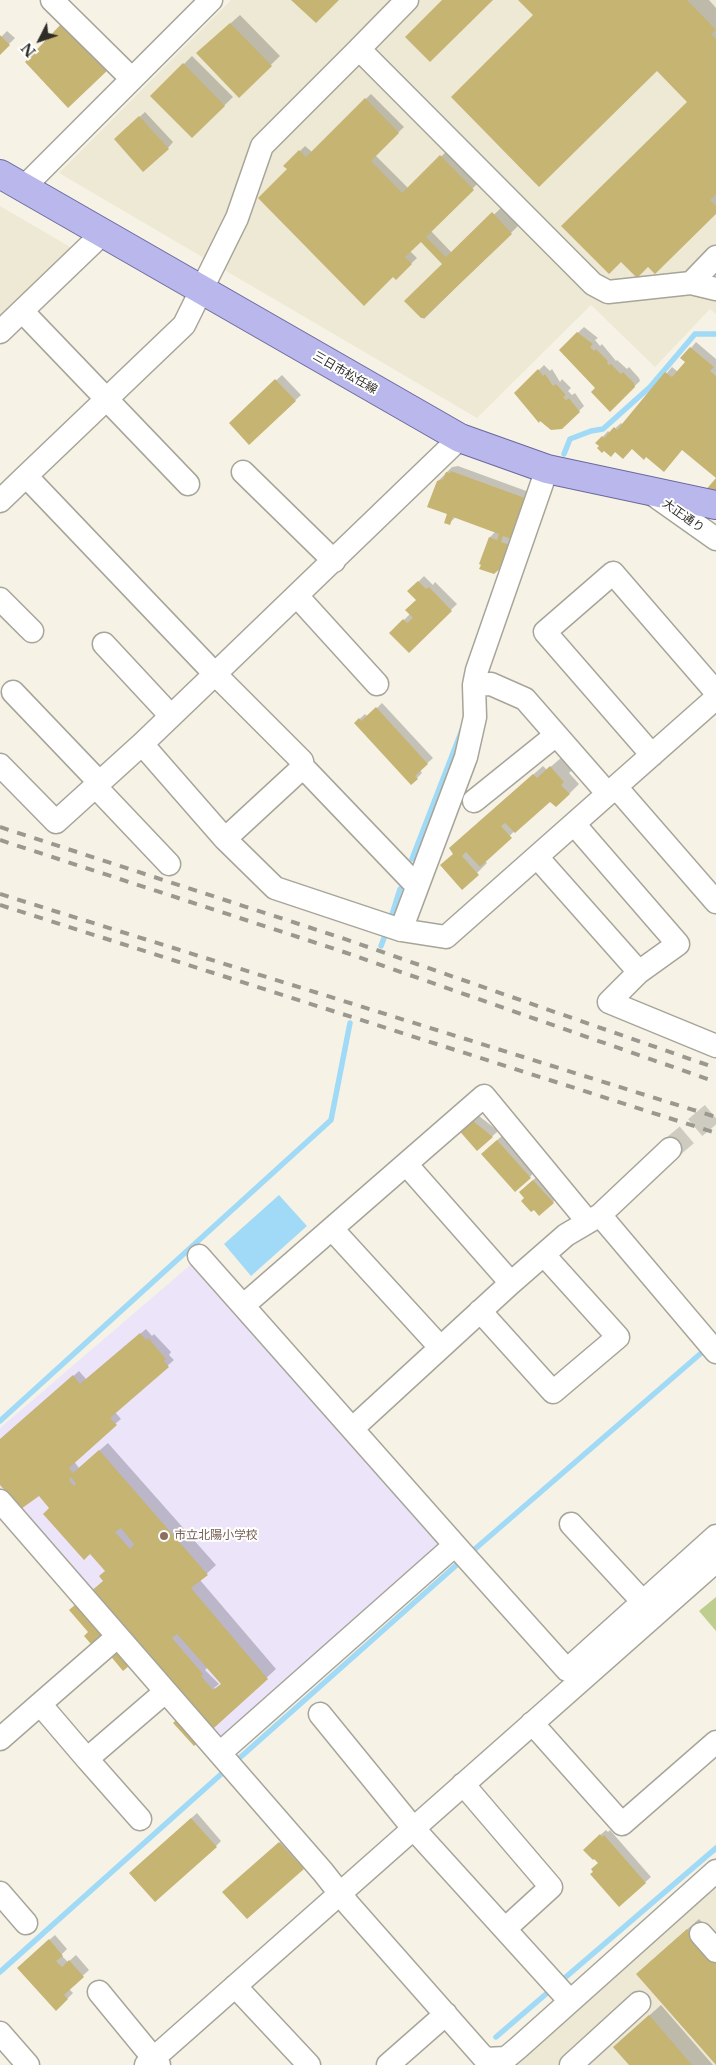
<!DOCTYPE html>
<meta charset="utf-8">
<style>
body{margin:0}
#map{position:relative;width:716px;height:2065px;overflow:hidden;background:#f6f3e6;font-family:"Libre Baskerville",serif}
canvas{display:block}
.north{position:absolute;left:15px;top:15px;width:50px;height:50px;-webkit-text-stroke:4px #fff;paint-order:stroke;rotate:229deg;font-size:14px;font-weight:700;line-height:20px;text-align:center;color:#2e2d28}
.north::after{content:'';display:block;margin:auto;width:18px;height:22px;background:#2e2d28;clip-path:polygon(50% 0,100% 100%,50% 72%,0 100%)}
</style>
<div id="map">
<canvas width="716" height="2065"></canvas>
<div class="north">N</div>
</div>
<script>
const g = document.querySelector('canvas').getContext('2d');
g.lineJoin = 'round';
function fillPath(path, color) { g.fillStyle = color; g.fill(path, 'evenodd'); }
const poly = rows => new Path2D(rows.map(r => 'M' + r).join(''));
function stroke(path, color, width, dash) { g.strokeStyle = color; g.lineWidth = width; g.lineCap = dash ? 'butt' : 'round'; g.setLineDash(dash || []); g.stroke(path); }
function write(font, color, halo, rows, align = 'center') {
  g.font = font + ' "Libre Baskerville","Noto Sans JP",serif'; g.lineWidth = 4; g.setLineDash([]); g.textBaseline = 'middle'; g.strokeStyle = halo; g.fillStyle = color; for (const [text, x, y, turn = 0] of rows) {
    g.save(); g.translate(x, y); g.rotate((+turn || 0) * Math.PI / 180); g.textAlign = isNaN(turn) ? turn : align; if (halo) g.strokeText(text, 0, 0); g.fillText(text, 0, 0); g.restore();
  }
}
fillPath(poly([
 [231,0,716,0,716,314,710,309,655,367,591,305,477,418,59,173],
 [0,206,72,248,0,319],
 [716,1878,716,2065,514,2065]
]), '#eee9d5');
fillPath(poly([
 [196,1260,443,1541,227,1737,213,1737,0,1490,0,1428]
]), '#ece5fa');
fillPath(poly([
 [716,1597,716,1631,699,1611]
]), '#bdce8e');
fillPath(poly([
 [279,1195,307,1226,251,1276,224,1244]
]), '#a1daf6');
fillPath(poly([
 [520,0,709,0,716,8,716,212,648,265,688,102,657,70,535,15],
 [240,15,280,56,239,96,206,45],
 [7,31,15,38,0,53,0,38],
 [192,56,233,97,192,137,152,96],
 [371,94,404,127,375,155,408,188,447,151,478,183,431,231,453,254,502,207,519,225,424,319,406,301,443,264,421,241,410,251,417,258,396,278,285,166,305,146,312,152],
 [145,112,173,142,168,148,121,134],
 [584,327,598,338,595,340,600,346,602,344,616,361,617,360,627,369,629,367,639,378,640,381,610,410,597,388,560,350],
 [696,342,716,359,716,477,683,449,646,456,632,448,615,450,597,443,608,431,610,433,621,423,623,425,672,367,678,372,686,362,691,348],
 [544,365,550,371,552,369,560,382,562,379,571,388,568,391,572,395,575,393,584,406,562,428,516,393],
 [282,375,301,395,249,443,230,423],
 [458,466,529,492,515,540,494,573,490,537,495,532,456,517,449,523,438,481,452,467],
 [424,576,433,585,435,582,457,604,409,651,391,633,410,614,418,600,409,591],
 [382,703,433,758,420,770,422,773,411,784,355,723,365,714,368,717],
 [562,757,573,769,569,773,579,784,568,795,551,799,520,826,484,860,487,863,476,874,456,854,462,837,543,766,547,770],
 [470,1115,474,1120,479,1116,497,1130,505,1123,506,1124,477,1150],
 [503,1135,535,1171,530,1177,488,1148],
 [539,1175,558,1197,553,1202,526,1198,526,1186],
 [146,1329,152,1336,154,1334,171,1352,169,1355,174,1360,115,1412,121,1419,73,1460,79,1468,108,1443,216,1565,200,1580,276,1669,229,1712,190,1709,89,1632,106,1571,40,1494,0,1483,0,1442,79,1371,86,1379],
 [208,1667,227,1681,216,1690,214,1688,219,1684,205,1670],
 [197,1813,221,1841,216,1846,136,1868],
 [606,1830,608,1832,610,1830,651,1877,619,1906,590,1844],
 [286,1837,308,1862,303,1868,230,1887],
 [699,1919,716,1938,716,2063,649,1963],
 [55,1935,67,1949,61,1955,68,1962,76,1955,89,1970,69,1989,73,1993,67,1999,24,1962],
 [661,2005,713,2065,631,2065,626,2036]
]), '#0003');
stroke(poly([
 [564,454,570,439,591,431,603,429,650,387,695,334,716,334],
 [412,859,462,730],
 [390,921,400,889],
 [381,946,387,930],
 [0,1421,331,1120,350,1023],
 [468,1555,707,1348],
 [235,1762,461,1561],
 [0,1972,228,1768],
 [560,1982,716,1848],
 [496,2037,553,1988]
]), '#a1daf6', 5.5);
fillPath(poly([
 [291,0,339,0,316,23],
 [442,0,493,0,430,62,405,37],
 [518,0,687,0,716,30,711,34,716,39,716,194,710,200,716,206,716,214,655,274,648,267,637,278,621,262,609,274,561,226,687,102,657,71,539,187,451,97,533,15],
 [63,22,110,68,68,108,25,62],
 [230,23,272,66,239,98,196,53],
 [0,35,10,45,0,55],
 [183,63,225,106,192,138,150,96],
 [365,98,399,133,371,161,402,193,440,155,474,190,426,237,446,257,492,212,512,234,424,318,421,318,404,301,442,264,421,242,405,257,412,264,396,280,393,277,364,306,258,198,287,169,283,166,299,150,306,157],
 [139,116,169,149,143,172,114,139],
 [577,332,593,344,590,347,594,351,596,349,608,361,607,363,609,365,611,364,621,374,623,372,634,383,635,387,610,412,591,392,595,388,559,350],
 [690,347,714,367,710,371,716,376,716,504,698,499,716,478,682,450,664,472,646,457,644,460,632,449,623,459,615,452,611,457,604,451,602,453,597,448,599,446,595,443,602,436,604,438,614,427,617,430,665,372,672,377,685,362,680,358],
 [538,369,543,376,545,374,553,386,556,384,566,395,563,397,566,400,569,398,580,412,562,429,551,430,540,421,539,423,514,393],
 [275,379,296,401,249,445,229,423],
 [451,471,525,498,521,509,524,510,511,539,503,536,501,542,510,545,502,567,494,574,479,569,481,565,479,564,489,537,497,540,499,534,453,517,450,525,444,523,447,514,427,507,437,481,443,479,446,472,450,473],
 [418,581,426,589,429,587,452,611,409,653,389,633,403,619,407,623,413,618,405,610,416,600,407,591],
 [376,707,428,764,415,776,418,779,411,785,354,723,359,718,361,721],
 [550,766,564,782,561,785,570,794,556,807,550,802,515,833,505,823,501,826,512,838,480,867,466,852,462,856,479,875,462,890,440,865,453,854,449,848,533,774,537,778],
 [473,1121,493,1137,477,1151,456,1127],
 [497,1140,531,1178,515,1192,481,1154],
 [533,1180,554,1203,539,1216,534,1210,531,1212,521,1201,524,1198,519,1192],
 [140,1333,146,1340,148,1338,166,1359,164,1361,169,1367,110,1418,117,1425,69,1468,73,1473,99,1450,208,1575,191,1588,268,1679,194,1746,173,1723,189,1709,142,1655,123,1671,108,1653,103,1658,84,1636,88,1632,69,1610,103,1581,99,1576,105,1571,90,1554,84,1560,43,1514,49,1508,39,1496,21,1509,0,1485,0,1439,73,1375,80,1384],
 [71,1477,76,1484,74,1486,69,1480],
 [121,1528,134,1544,130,1549,115,1532],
 [177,1634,221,1684,213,1690,201,1676,203,1674,172,1638],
 [191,1818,217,1847,155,1902,129,1873],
 [600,1834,602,1837,604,1835,646,1883,619,1907,590,1874,593,1872,591,1869,598,1863,594,1859,593,1860,583,1850],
 [279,1842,304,1869,247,1919,222,1892],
 [687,1929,716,1962,716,2065,636,1974],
 [49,1939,63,1956,56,1961,62,1967,69,1960,84,1977,64,1995,68,1999,56,2011,17,1968],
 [649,2015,692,2065,629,2065,613,2047]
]), '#c6b472');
stroke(poly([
 [670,1149,716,1110]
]), '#cecbc0', 22, [22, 11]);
const minor = poly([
 [52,0,131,78],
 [407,0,359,49,593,284,608,292,691,283,716,289],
 [23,188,211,0],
 [691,283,716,257],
 [22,311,188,484],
 [0,332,102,234],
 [243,472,334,561],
 [26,476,184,325,237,218,262,146,359,49],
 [651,493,716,539],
 [0,501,26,476,215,674,142,744,225,839,275,888,401,930,466,757,475,717,474,685,477,670,547,469],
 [297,596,377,684],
 [0,599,32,631],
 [104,644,171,716],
 [474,685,491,684,525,699,608,794],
 [13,692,99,782],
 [652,755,545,632,613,573,716,692],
 [0,765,56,822,142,744],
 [95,786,169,864],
 [616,787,716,902],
 [474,801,556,735],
 [574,824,678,944,639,972,609,1002,716,1046],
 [225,839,303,767],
 [537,857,639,972],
 [416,885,303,767,302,761,215,674,460,438],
 [401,930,446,937,716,698],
 [406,1164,511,1283],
 [600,1215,716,1352],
 [332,1229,440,1347],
 [199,1256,455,1545],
 [244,1305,484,1096,588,1222],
 [480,1311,553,1392,618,1337,544,1255],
 [353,1428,511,1283,566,1235,600,1215,670,1149],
 [0,1501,323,1872,349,1905,485,2059,506,2058,518,2048,716,1871],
 [571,1524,643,1602],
 [40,1704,117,1637],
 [320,1714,413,1828,570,2001],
 [532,1723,622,1824,716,1742],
 [0,1739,40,1704,87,1759,165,1692],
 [220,1753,455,1545,567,1670,716,1536],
 [87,1759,140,1819],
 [463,1784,551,1887,505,1929],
 [0,1893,26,1923],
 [701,1934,716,1951],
 [235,1986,309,2065],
 [99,1992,159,2065],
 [0,2033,28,2065],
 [146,2065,716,1561],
 [388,2065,446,2014],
 [571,2065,639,2003]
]);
const major = poly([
 [0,174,460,438,547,469,716,505]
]);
stroke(minor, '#a7a599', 25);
stroke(major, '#6a689e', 30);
stroke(minor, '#fff', 22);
stroke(major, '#b9b7eb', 28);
stroke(poly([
 [0,827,342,938,716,1068],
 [0,840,338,950,716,1082],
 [0,894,716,1117],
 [0,905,716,1133]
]), '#9a988f', 4, [9, 9]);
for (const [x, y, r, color] of [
 [164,1536,5,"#8d6e63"]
]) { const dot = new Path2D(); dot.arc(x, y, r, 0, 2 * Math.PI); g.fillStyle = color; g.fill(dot); stroke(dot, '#fff', 2); }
write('12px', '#2e2d28', '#fff', [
 ["三日市松任線",345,373,30],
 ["大正通り",683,516,35]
]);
write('12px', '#785e54', '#fff', [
 ["市立北陽小学校",174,1536]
], 'left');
</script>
